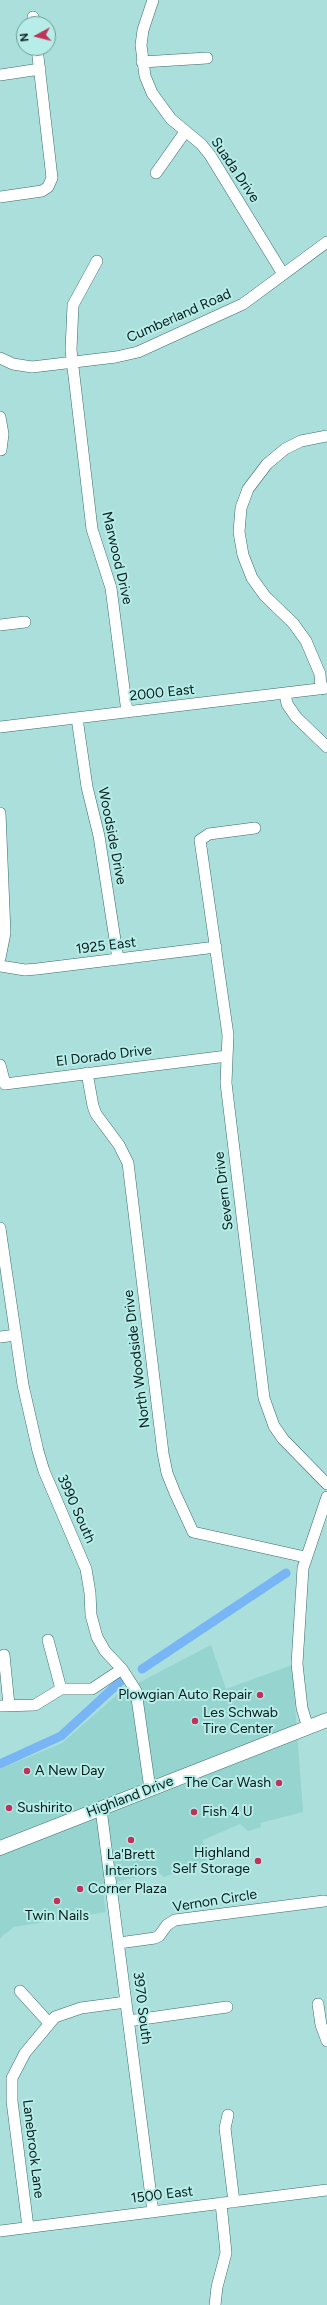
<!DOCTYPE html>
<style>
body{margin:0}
#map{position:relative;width:327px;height:2305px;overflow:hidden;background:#aadfdb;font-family:Figtree,sans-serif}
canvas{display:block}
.north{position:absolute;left:16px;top:16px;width:40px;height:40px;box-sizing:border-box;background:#b7ede8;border:1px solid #709995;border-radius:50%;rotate:263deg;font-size:11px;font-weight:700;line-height:16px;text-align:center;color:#051a19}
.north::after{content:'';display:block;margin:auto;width:14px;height:18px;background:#c13258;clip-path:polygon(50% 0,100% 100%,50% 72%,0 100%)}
</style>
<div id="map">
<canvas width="327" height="2305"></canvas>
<div class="north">N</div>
</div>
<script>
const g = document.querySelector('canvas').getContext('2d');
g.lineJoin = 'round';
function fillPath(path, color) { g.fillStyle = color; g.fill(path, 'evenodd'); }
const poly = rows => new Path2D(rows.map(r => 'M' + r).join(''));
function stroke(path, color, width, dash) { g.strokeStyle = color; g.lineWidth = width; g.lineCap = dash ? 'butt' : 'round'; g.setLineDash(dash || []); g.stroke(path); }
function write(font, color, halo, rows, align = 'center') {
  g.font = font + ' Figtree,sans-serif'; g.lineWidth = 4; g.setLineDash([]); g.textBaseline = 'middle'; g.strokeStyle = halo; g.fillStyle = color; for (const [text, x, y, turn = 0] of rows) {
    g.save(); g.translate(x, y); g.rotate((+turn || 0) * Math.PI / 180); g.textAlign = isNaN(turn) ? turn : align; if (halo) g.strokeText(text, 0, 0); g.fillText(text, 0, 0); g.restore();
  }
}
fillPath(poly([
 [211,1645,226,1689,292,1665,303,1812,260,1823,261,1827,248,1831,240,1824,203,1840,207,1860,204,1862,164,1877,158,1872,102,1885,106,1912,14,1927,0,1938,0,1769,62,1743,119,1693]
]), '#95d4cf');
stroke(poly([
 [142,1669,286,1573],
 [0,1764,61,1736,122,1680]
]), '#77b5f5', 9);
const minor = poly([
 [153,0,143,30,141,45,145,76,152,93,171,119,201,144,210,155,283,274],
 [33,17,34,24],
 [142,62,207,58],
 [0,75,40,69],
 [156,173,185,132],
 [0,197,42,191,48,187,52,178,37,48],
 [97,261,73,305,71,350,92,529,111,588,127,712],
 [0,358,13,364,32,367,116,357,138,352,243,304,327,242],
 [0,417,3,434,1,450],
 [0,625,25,622],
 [321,689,320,674,306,641,293,623,265,596,252,578,243,555,239,532,241,508,248,489,267,464,285,449,301,441,327,436],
 [285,693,287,704,296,717,327,747],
 [77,718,87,787,99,836,118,959],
 [0,727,327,688],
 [0,813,5,933,0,958],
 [255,828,209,834,200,840,228,1035,226,1083,264,1398,274,1426,283,1439,327,1484],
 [0,966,25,970,37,969,216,947],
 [0,1065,5,1084,227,1056],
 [87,1073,93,1106,96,1114,119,1145,128,1163,163,1453,167,1473,175,1493,193,1532,305,1557],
 [0,1228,23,1385,38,1451,44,1471,86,1569,90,1593,91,1615,97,1637,105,1651,122,1669,136,1691,150,1789],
 [0,1337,16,1335],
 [48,1640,61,1689],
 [4,1655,9,1705],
 [0,1706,35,1705,61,1689,92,1689,122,1669],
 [308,1728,302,1708,297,1664,303,1568,327,1497],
 [101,1809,153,2212],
 [119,1943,155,1938,159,1936,167,1925,175,1920,324,1901],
 [20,1991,49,2023],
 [318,2004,321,2025,327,2041],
 [128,2021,227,2007],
 [228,2115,225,2128,234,2202],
 [28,2227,12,2101,12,2078,25,2053,55,2017,81,2008,126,2002],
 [0,2231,327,2190],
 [215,2305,217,2287,226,2253,221,2203]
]);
const major = poly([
 [0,1848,327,1720]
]);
stroke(minor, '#396c69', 12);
stroke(major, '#396c69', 15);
stroke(minor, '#fff', 11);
stroke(major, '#fff', 14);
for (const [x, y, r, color] of [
 [260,1695,4,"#c13258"],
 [195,1721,4,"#c13258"],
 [27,1771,4,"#c13258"],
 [279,1783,4,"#c13258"],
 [9,1808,4,"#c13258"],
 [194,1812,4,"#c13258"],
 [131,1840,4,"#c13258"],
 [258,1861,4,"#c13258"],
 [80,1889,4,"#c13258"],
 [57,1901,4,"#c13258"]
]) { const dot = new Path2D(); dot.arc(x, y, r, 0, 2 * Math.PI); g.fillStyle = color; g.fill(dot); stroke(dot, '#b7ede8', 1.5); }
write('14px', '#051a19', '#b7ede8', [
 ["Suada Drive",235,170,56],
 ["Cumberland Road",179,316,-24],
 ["Marwood Drive",117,558,77],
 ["2000 East",162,693,-6],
 ["Woodside Drive",112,836,79],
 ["1925 East",106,946,-7],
 ["El Dorado Drive",104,1056,-7],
 ["Severn Drive",224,1191,-97],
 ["North Woodside Drive",137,1359,-97],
 ["3990 South",76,1509,66],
 ["Highland Drive",130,1797,-21],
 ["Vernon Circle",215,1901,-9],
 ["3970 South",142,2008,83],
 ["Lanebrook Lane",33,2149,83],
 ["1500 East",162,2195,-7]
]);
write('14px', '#051a19', '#b7ede8', [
 ["Plowgian Auto Repair",252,1695,"right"],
 ["Les Schwab",203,1713],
 ["Tire Center",203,1729],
 ["A New Day",35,1771],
 ["The Car Wash",271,1783,"right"],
 ["Sushirito",17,1808],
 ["Fish 4 U",202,1812],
 ["Highland",250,1853,"right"],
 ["Self Storage",250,1869,"right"],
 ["La'Brett",131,1855,"center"],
 ["Interiors",131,1871,"center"],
 ["Corner Plaza",88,1889],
 ["Twin Nails",57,1916,"center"]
], 'left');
</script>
